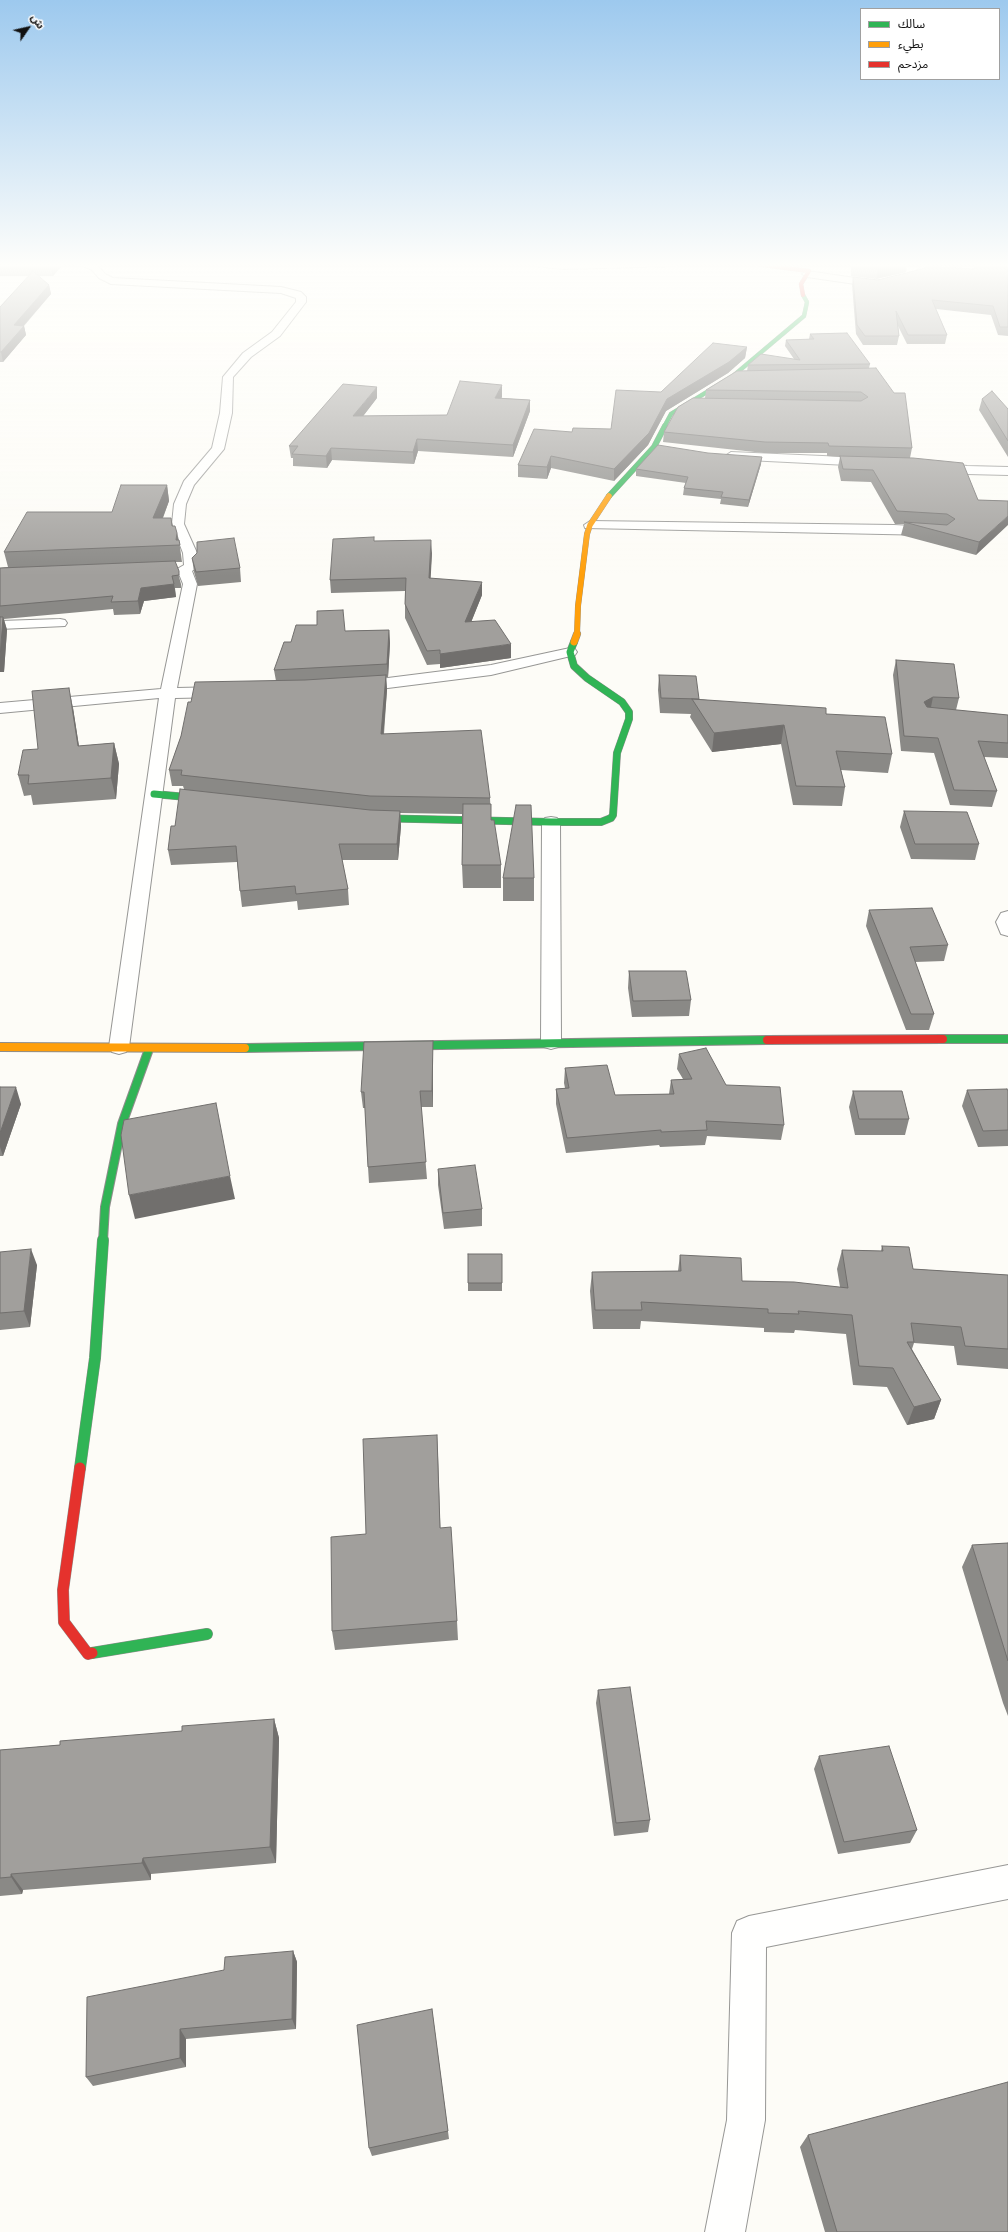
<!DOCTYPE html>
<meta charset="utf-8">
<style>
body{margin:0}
#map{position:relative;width:1008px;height:2232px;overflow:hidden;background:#fdfcf7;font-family:Lora,"Noto Sans Arabic",serif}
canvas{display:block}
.legend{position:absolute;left:860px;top:8px;width:140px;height:72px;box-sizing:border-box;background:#fff;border:1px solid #a0a0a0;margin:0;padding:5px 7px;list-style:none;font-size:12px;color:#111}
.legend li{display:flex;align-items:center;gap:8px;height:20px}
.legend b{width:20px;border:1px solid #a0a0a0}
.north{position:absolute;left:8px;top:8px;width:40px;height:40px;-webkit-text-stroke:3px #fff;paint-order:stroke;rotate:56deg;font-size:11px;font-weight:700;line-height:16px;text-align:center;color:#111}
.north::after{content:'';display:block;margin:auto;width:14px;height:18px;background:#111;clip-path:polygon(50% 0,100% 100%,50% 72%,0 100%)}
</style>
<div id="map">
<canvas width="1008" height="2232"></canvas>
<ul class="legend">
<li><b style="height:5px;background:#30b455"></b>سالك</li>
<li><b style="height:5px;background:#ff9f0a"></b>بطيء</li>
<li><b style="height:5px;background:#e5322d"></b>مزدحم</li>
</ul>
<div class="north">ش</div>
</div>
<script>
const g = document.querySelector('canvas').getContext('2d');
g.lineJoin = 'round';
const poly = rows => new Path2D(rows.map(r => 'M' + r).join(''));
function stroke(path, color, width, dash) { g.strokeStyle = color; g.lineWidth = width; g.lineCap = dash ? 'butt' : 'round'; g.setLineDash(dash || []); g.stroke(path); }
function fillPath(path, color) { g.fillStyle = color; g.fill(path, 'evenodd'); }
const street = poly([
 [72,263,97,265,105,274,113,278,281,287,301,292,306,297,306,302,280,336,251,357,233,377,232,413,224,449,194,485,186,504,184,524,197,553,198,567,192,571,197,584,177,688,222,687,227,689,230,692,227,695,222,697,175,698,129,1047,126,1052,119,1054,112,1052,109,1047,159,698,0,713,0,703,161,689,183,584,177,569,184,565,183,553,172,524,174,504,184,481,212,448,220,413,223,377,243,353,272,332,296,302,296,298,281,293,111,284,99,278,91,269,72,263],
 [532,263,679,263,675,266,563,269,536,266,532,263],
 [923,263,932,263,927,272,920,276,876,287,807,277,802,274,807,271,876,281,914,272,920,268,923,263],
 [731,452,868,458,874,462,868,466,727,459,725,456,731,452],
 [937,462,967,466,1008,467,1008,475,967,474,933,469,931,466,933,463,937,462],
 [590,521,894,525,932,527,939,531,932,535,585,528,584,525,590,521],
 [60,619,65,620,67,623,65,626,0,629,0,621,60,619],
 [570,648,575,649,577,652,575,655,491,675,356,692,351,690,348,687,351,684,356,682,491,665,570,648],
 [551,817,557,818,560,822,561,1042,558,1047,551,1049,544,1047,541,1042,542,822,545,818,551,817],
 [1008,911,1008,936,1001,934,996,922,1001,913,1008,911],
 [1008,1865,1008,1899,766,1947,765,2120,745,2232,705,2232,727,2120,732,1933,737,1921,749,1916,1008,1865]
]);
const fastFar4 = poly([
 [664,427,671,414,733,376,804,316,807,302,803,295]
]);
const fastFar3 = poly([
 [609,496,654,447,665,426]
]);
const fastFar2 = poly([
 [154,794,208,799],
 [370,818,551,822,601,822,611,818,613,815,617,753,629,719,629,712,622,702,587,678,574,666,570,652,574,642]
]);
const fastFar1 = poly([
 [943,1039,1008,1039],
 [245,1048,767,1040],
 [103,1241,105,1207,122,1124,149,1049]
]);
const fast = poly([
 [80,1468,95,1358,103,1240],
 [92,1653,207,1634]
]);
const slowFar2 = poly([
 [577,635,578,606,587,534,590,525,609,496]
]);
const slowFar1 = poly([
 [574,642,577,634]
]);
const slow = poly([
 [0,1047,245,1048]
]);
const jamFar2 = poly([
 [748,263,809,271,801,284,803,295]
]);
const jamFar1 = poly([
 [767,1040,943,1039]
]);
const jam = poly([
 [80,1468,63,1590,64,1622,88,1654,92,1653]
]);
stroke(street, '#979795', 2);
stroke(fastFar4, '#8e8d8b', 4.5);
stroke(fastFar3, '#8e8d8b', 6);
stroke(fastFar2, '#8e8d8b', 8);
stroke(fastFar1, '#8e8d8b', 10);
stroke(fast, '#8e8d8b', 12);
stroke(slowFar2, '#8e8d8b', 6);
stroke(slowFar1, '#8e8d8b', 8);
stroke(slow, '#8e8d8b', 10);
stroke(jamFar2, '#8e8d8b', 4.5);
stroke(jamFar1, '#8e8d8b', 10);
stroke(jam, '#8e8d8b', 12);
fillPath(street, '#fffffe');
stroke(fastFar4, '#30b455', 4);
stroke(fastFar3, '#30b455', 5.5);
stroke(fastFar2, '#30b455', 7);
stroke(fastFar1, '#30b455', 8);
stroke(fast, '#30b455', 11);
stroke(slowFar2, '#ff9f0a', 5.5);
stroke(slowFar1, '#ff9f0a', 7);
stroke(slow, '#ff9f0a', 8);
stroke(jamFar2, '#e5322d', 4);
stroke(jamFar1, '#e5322d', 8);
stroke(jam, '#e5322d', 11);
fillPath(poly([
 [0,263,64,263,53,276,38,276,49,285,51,294,24,326,26,335,3,362,0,362,0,307,29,276,0,276],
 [408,263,422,263,420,265],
 [851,263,907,263,906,272,876,279,851,276],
 [974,263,1008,263,1008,336,998,335,991,315,936,309,947,335,945,344,907,344,898,326,899,336,897,345,863,345,856,334,852,285,853,277,878,280,974,269],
 [810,334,870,364,869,368,912,448,910,458,978,500,1008,501,976,555,901,535,904,524,895,524,871,482,841,481,838,467,840,457,827,456,827,453,764,453,663,442,664,432,705,398,706,390,747,371,748,365,794,359,785,346,786,340,809,339],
 [747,347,745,358,728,373,666,411,648,445,614,481,551,468,547,479,518,477,518,465,572,432,611,429,661,392],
 [502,397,501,398,530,400,530,411,513,457,418,451,414,464,332,460,327,468,293,466,293,458,291,458,289,446,377,398,363,416,447,415],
 [982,399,1008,409,1008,457,979,410],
 [761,464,748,507,720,504,721,499,683,495,684,488,686,483,636,476,636,469],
 [167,485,169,501,163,518,171,518,173,526,177,533,179,540,182,562,175,562,181,584,181,588,175,588,176,597,144,601,140,614,114,615,113,609,4,619,7,630,4,672,0,672,0,568,8,567,4,552,112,512],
 [374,541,432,553,430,578,482,595,471,622,511,658,440,668,440,664,427,665,405,618,405,591,331,593,330,580],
 [192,558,240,568,241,582,198,586,194,572],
 [389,630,390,643,388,677,386,677,387,690,384,734,490,798,491,820,501,865,501,888,463,888,462,865,462,814,400,813,401,826,398,860,342,860,348,889,349,905,298,910,297,901,242,907,240,891,237,862,171,865,168,850,175,826,184,789,183,786,172,786,169,770,181,736,191,702,276,681,274,670,291,642,345,631],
 [896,660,959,698,956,710,1008,715,1008,758,984,757,997,791,992,807,950,805,934,753,901,751,893,675],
 [659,675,699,699,826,714,892,754,888,773,841,770,845,787,842,806,793,805,781,744,712,752,690,717,691,714,660,713,658,690],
 [73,708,79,746,114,743,119,764,116,799,33,805,31,795,24,796,18,775,38,749],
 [904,811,979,844,975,860,911,859,900,827],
 [503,878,534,878,534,901,503,901],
 [869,910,948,945,944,961,915,962,934,1014,929,1030,906,1030,866,926],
 [629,971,691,1000,689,1016,632,1017,628,988],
 [679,1054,726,1085,784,1125,781,1140,707,1136,705,1145,660,1147,659,1145,566,1153,556,1104,556,1089,565,1088,564,1083,565,1068,615,1095,669,1094,671,1080,683,1079,677,1069],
 [433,1058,433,1107,421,1107,427,1179,369,1183,368,1167,365,1108,363,1108,361,1092],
 [0,1087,21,1104,3,1156,0,1156],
 [967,1090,1008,1091,1008,1146,978,1147,962,1106],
 [853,1091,909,1119,905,1135,855,1135,849,1107],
 [438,1169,482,1209,482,1226,444,1229,438,1185],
 [882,1246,913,1269,1008,1275,1008,1369,957,1365,954,1346,914,1343,912,1349,941,1400,934,1419,907,1425,887,1387,853,1385,846,1334,795,1330,794,1333,764,1332,764,1328,641,1321,640,1329,593,1329,590,1291,592,1272,678,1271,680,1255,742,1281,840,1287,837,1269,842,1250,881,1251],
 [0,1252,37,1265,30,1327,0,1330],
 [502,1254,502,1291,468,1291,468,1283],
 [437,1435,440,1528,457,1621,458,1640,335,1650,332,1631,366,1534],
 [1008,1543,1008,1716,1003,1703,962,1567,972,1545],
 [598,1690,650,1820,648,1832,614,1836,596,1703],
 [274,1719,279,1738,276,1863,151,1874,151,1880,23,1890,22,1894,0,1896,0,1750,60,1745,182,1731],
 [819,1756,917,1830,910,1843,838,1854,814,1769],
 [293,1951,297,1962,296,2029,186,2039,186,2067,93,2086,86,2077,224,1970],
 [432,2009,449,2139,372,2156,369,2148],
 [808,2135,1008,2232,825,2232,800,2147]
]), '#8a8986');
fillPath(poly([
 [56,263,64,263,53,276,51,269],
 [901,263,907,263,906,272,876,279,878,269],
 [49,285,51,294,16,334,14,325],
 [24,326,26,335,3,362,1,352],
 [747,347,745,358,728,373,666,411,648,445,614,481,614,469,667,399],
 [502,385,502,397,496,409,495,398],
 [377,387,377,398,354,428,353,416],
 [530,400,530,411,513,457,513,445],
 [417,439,418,451,414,464,413,452],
 [331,448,332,460,327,468,326,456],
 [551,456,551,468,547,479,547,467],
 [762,457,761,464,748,507,749,500],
 [167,485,169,501,156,535,153,518],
 [1008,516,1008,525,976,555,979,542],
 [177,533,179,545,176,540],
 [431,540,432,553,430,591,429,578],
 [482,582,482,595,466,635,465,622],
 [174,584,176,597,144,601,140,614,138,601,141,588],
 [3,617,7,630,4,672,0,672,0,658],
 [389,630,390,643,388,677,387,664],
 [511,644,511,658,440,668,440,654],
 [386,675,387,690,382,750,381,734],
 [69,688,73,708,82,766,78,746],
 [933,697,930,712,924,702],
 [784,725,781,744,712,752,714,733],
 [114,743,119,764,116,799,111,778],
 [400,811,401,826,398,860,397,844],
 [433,1041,433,1107,432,1091],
 [16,1087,21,1104,3,1156,0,1147,0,1133],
 [230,1176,235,1199,135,1219,129,1195],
 [31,1249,37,1265,30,1327,24,1311],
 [941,1400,934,1419,907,1425,914,1407],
 [437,1435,438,1456,441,1548,440,1528],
 [274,1719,279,1738,276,1863,270,1847],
 [143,1858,151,1874,151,1880,142,1863],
 [11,1874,23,1890,22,1894,11,1877],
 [293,1951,297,1962,296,2029,292,2019],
 [180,2029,186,2039,186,2067,180,2058]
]), '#716f6d');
const building = poly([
 [0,263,56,263,51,269,0,268,0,263],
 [853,263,901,263,878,269,853,265,853,263],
 [975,263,1008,263,1008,327,1000,327,993,306,932,300,947,335,908,335,896,311,899,336,865,336,857,325,853,277,878,280,922,269,928,266,974,269,975,263],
 [33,271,49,285,14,325,24,326,1,352,0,352,0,307,33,271],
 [847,333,870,364,748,365,761,354,800,360,786,340,814,339,810,334,847,333],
 [713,343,747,347,729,362,667,399,649,433,614,469,551,456,547,467,518,465,534,429,572,432,573,428,611,429,616,390,661,392,713,343],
 [876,368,894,393,905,393,912,448,829,446,828,443,765,442,664,432,678,407,693,398,861,401,868,397,861,392,706,390,737,371,876,368],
 [460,381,502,385,495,398,530,400,513,445,417,439,413,452,331,448,326,456,292,454,298,446,289,446,343,384,377,387,353,416,447,415,460,381],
 [992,391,1008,409,1008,441,982,399,992,391],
 [658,445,708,453,762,457,749,500,721,497,723,492,684,488,688,477,636,469,658,445],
 [840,456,913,458,963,463,978,500,1008,501,1008,516,979,542,904,522,947,525,955,519,947,514,897,511,873,470,843,469,840,456],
 [121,485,167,485,153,518,171,518,172,526,175,526,177,533,176,540,179,540,180,545,4,552,27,512,112,512,121,485],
 [374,537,374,541,431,540,429,578,482,582,465,622,495,620,511,644,440,654,440,650,427,651,405,604,406,578,330,580,333,539,374,537],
 [234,538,240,568,196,572,192,558,197,553,197,542,234,538],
 [175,561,179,571,179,575,172,576,174,584,141,588,138,601,111,602,113,596,0,606,0,568,175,561],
 [343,610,345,631,389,630,387,664,274,670,284,642,291,642,296,625,317,625,317,611,343,610],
 [0,617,3,617,0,658,0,617],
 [896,660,954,664,959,698,933,697,924,702,927,707,1008,715,1008,743,978,741,997,791,954,790,938,738,904,736,896,660],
 [386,675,381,734,481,730,490,798,370,796,181,775,182,770,169,770,181,736,188,702,191,702,195,682,305,680,386,675],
 [659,675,696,676,699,699,661,698,659,675],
 [69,688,78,746,114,743,111,778,28,784,29,775,18,775,23,750,38,749,32,691,69,688],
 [692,699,826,708,826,714,885,717,892,754,836,751,845,787,796,786,784,725,714,733,692,699],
 [180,789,370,810,400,811,397,844,339,844,348,889,296,894,295,886,240,891,236,846,168,850,171,826,175,826,180,789],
 [463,804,491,804,491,820,494,820,501,865,462,865,463,804],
 [516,805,531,805,534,878,503,878,516,805],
 [904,811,967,812,979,844,915,844,904,811],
 [932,908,948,945,910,947,934,1014,911,1014,869,910,932,908],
 [629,971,686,971,691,1000,633,1001,629,971],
 [433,1041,432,1091,420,1091,426,1162,368,1167,364,1092,361,1092,364,1042,433,1041],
 [706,1048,726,1085,780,1087,784,1125,706,1121,707,1130,661,1132,661,1130,567,1138,556,1089,569,1088,565,1068,607,1065,615,1095,674,1094,671,1080,692,1079,679,1054,706,1048],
 [0,1087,16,1087,0,1133,0,1087],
 [1007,1089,1008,1091,1008,1130,983,1131,967,1090,1007,1089],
 [853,1091,902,1091,909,1119,859,1119,853,1091],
 [216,1103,230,1176,129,1195,121,1135,124,1120,216,1103],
 [475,1165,482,1209,443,1213,438,1169,475,1165],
 [882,1246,909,1247,913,1269,1008,1275,1008,1349,965,1346,961,1327,911,1323,914,1342,907,1342,941,1400,914,1407,893,1368,859,1366,852,1315,798,1311,799,1314,768,1313,768,1309,641,1302,642,1310,595,1310,592,1272,681,1271,680,1255,741,1258,742,1281,794,1282,848,1288,842,1250,883,1251,882,1246],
 [31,1249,24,1311,0,1313,0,1252,31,1249],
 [468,1254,502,1254,502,1283,468,1283,468,1254],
 [437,1435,440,1528,451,1527,457,1621,332,1631,331,1537,366,1534,363,1439,437,1435],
 [1008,1543,1008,1661,972,1545,1008,1543],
 [630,1687,650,1820,616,1823,598,1690,630,1687],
 [274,1719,270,1847,143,1858,142,1863,11,1874,11,1877,0,1878,0,1750,60,1745,60,1741,182,1731,182,1726,274,1719],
 [889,1746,917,1830,844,1842,819,1756,889,1746],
 [293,1951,292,2019,180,2029,180,2058,86,2077,87,1997,224,1970,225,1957,293,1951],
 [432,2009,448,2131,369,2148,357,2025,432,2009],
 [1008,2082,1008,2232,837,2232,808,2135,1008,2082]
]);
fillPath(building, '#a19f9c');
stroke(building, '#716f6d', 1);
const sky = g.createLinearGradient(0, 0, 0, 576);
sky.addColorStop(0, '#9dc9ee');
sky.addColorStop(0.46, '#fefefb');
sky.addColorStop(1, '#fefefb00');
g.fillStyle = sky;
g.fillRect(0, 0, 1008, 576);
</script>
